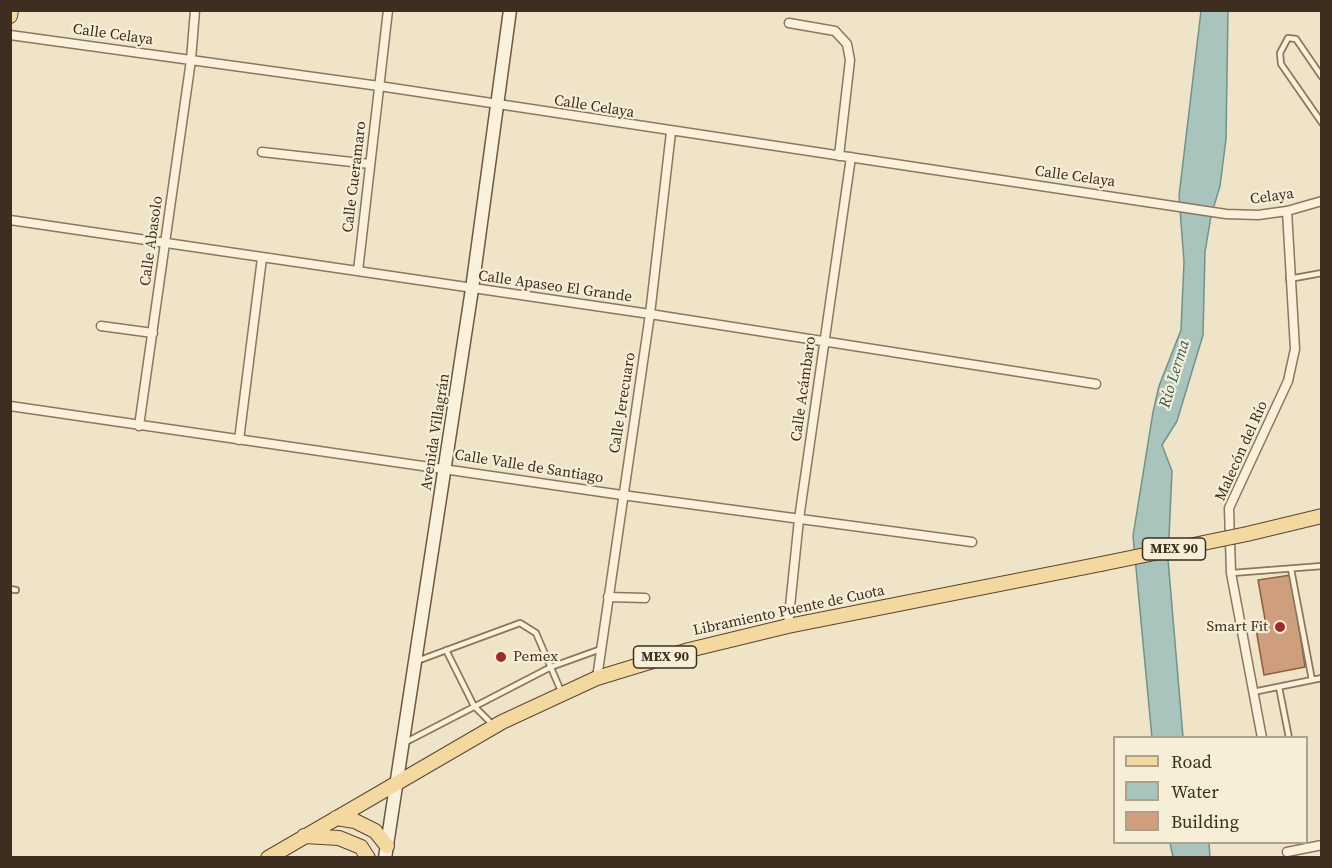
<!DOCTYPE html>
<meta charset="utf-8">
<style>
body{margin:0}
#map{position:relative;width:1332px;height:868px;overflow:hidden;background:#f0e4c8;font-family:"Source Serif 4",serif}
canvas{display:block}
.frame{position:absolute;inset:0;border:12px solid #3d2e20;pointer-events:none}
.legend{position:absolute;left:1113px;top:736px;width:195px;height:108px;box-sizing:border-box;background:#f7eed8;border:2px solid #ada18e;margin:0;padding:8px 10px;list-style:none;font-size:18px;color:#3d2e20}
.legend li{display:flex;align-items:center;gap:12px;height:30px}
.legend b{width:30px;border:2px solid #ada18e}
</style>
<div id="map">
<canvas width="1332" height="868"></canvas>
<div class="frame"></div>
<ul class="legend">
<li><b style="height:8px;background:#f3d9a0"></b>Road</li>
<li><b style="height:16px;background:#a9c4bc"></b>Water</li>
<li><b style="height:16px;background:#cf9f7d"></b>Building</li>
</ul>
</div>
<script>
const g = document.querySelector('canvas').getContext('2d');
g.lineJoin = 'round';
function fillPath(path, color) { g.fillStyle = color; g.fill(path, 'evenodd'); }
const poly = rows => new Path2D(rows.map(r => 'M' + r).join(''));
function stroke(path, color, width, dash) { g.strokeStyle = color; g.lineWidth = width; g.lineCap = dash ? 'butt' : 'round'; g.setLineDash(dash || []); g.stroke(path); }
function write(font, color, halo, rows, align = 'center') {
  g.font = font + ' "Source Serif 4",serif'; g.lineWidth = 4.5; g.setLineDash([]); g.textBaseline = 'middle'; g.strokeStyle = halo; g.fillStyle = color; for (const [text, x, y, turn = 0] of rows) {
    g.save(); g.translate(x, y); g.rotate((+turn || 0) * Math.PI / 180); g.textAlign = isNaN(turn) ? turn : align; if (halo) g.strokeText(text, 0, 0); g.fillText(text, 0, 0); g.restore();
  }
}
const water = poly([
 [1201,11,1228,11,1226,139,1220,186,1211,216,1205,252,1203,335,1177,421,1162,445,1172,471,1168,559,1183,737,1152,738,1133,536,1153,412,1159,386,1181,330,1184,262,1179,196,1201,11],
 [1170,843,1209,843,1210,857,1173,857,1170,843]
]);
fillPath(water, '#a9c4bc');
stroke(water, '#6f938a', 1.5);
const building = poly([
 [1291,575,1305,667,1264,675,1256,629,1266,625,1258,580,1291,575]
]);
fillPath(building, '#cf9f7d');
stroke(building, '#8d5f41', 1.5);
const lane = poly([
 [1322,77,1296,39,1288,38,1280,53,1281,64,1322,123],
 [1289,279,1322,273],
 [1291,569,1312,680,1322,678],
 [1232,573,1322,566],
 [10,589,16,590],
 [446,650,474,706,494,726],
 [417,661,520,623,536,633,561,691],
 [1279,687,1289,738],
 [1253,692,1312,680],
 [406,742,551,667,601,649]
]);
const street = poly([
 [789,23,835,31,847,44,850,60,839,156],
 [10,35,379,86,1226,214,1258,215,1287,211,1322,201],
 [262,152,370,164],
 [10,220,650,314,1096,384],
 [358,271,388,10],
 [101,326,153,333],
 [10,406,622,495,972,542],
 [139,426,191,60,195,10],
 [239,440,262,258],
 [608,597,645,598],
 [788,626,799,519,851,157],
 [597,678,650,314,671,132],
 [1262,738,1231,573,1229,508,1288,381,1295,349,1287,211],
 [1287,852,1322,845]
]);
const secondary = poly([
 [385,858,472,289,510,10]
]);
const primary = poly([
 [10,16,11,10],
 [1247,534,1322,516],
 [336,818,355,821,375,831,387,846],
 [304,836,339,838,361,847,368,858],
 [268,858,502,722,597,678,689,650,788,626,1101,564]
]);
stroke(lane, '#8d765c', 8);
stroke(street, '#8d765c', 11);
stroke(secondary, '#6f573f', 15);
stroke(primary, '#5b4430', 16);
stroke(lane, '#faf1dc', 4.5);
stroke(street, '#faf1dc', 8);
stroke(secondary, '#faf1dc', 12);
stroke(primary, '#f3d9a0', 14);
const primaryBridge = poly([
 [1101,564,1247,534]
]);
stroke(primaryBridge, '#5b4430', 16, []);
stroke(primaryBridge, '#f3d9a0', 14);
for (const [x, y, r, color] of [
 [1280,627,6,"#9e2a2b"],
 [501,657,6,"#9e2a2b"]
]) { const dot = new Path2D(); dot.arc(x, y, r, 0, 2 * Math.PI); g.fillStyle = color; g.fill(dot); stroke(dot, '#f7eed8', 2); }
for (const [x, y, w] of [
 [1174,549,63],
 [665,657,63]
]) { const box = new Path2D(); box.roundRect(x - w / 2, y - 11, w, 22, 4.5); g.fillStyle = '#f7eed8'; g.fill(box); stroke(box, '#3d2e20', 1.5); }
write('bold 14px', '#3d2e20', null, [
 ["MEX 90",1174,549],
 ["MEX 90",665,657]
]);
write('15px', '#3d2e20', '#f7eed8', [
 ["Calle Celaya",113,35,8],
 ["Calle Celaya",594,107,9],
 ["Calle Cueramaro",355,177,-83],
 ["Calle Celaya",1075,177,8],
 ["Celaya",1272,197,-8],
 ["Calle Abasolo",152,241,-82],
 ["Calle Apaseo El Grande",555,287,8],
 ["Calle Acámbaro",804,389,-82],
 ["Calle Jerecuaro",623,403,-81],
 ["Avenida Villagrán",436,432,-81],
 ["Malecón del Río",1242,451,-66],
 ["Calle Valle de Santiago",529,467,9],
 ["Libramiento Puente de Cuota",789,611,-12]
]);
write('15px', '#3d2e20', '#f7eed8', [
 ["Smart Fit",1268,627],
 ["Pemex",513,657,"left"]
], 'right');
write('italic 16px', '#2f5d5a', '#f7eed8', [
 ["Río Lerma",1175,374,-73]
]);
</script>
